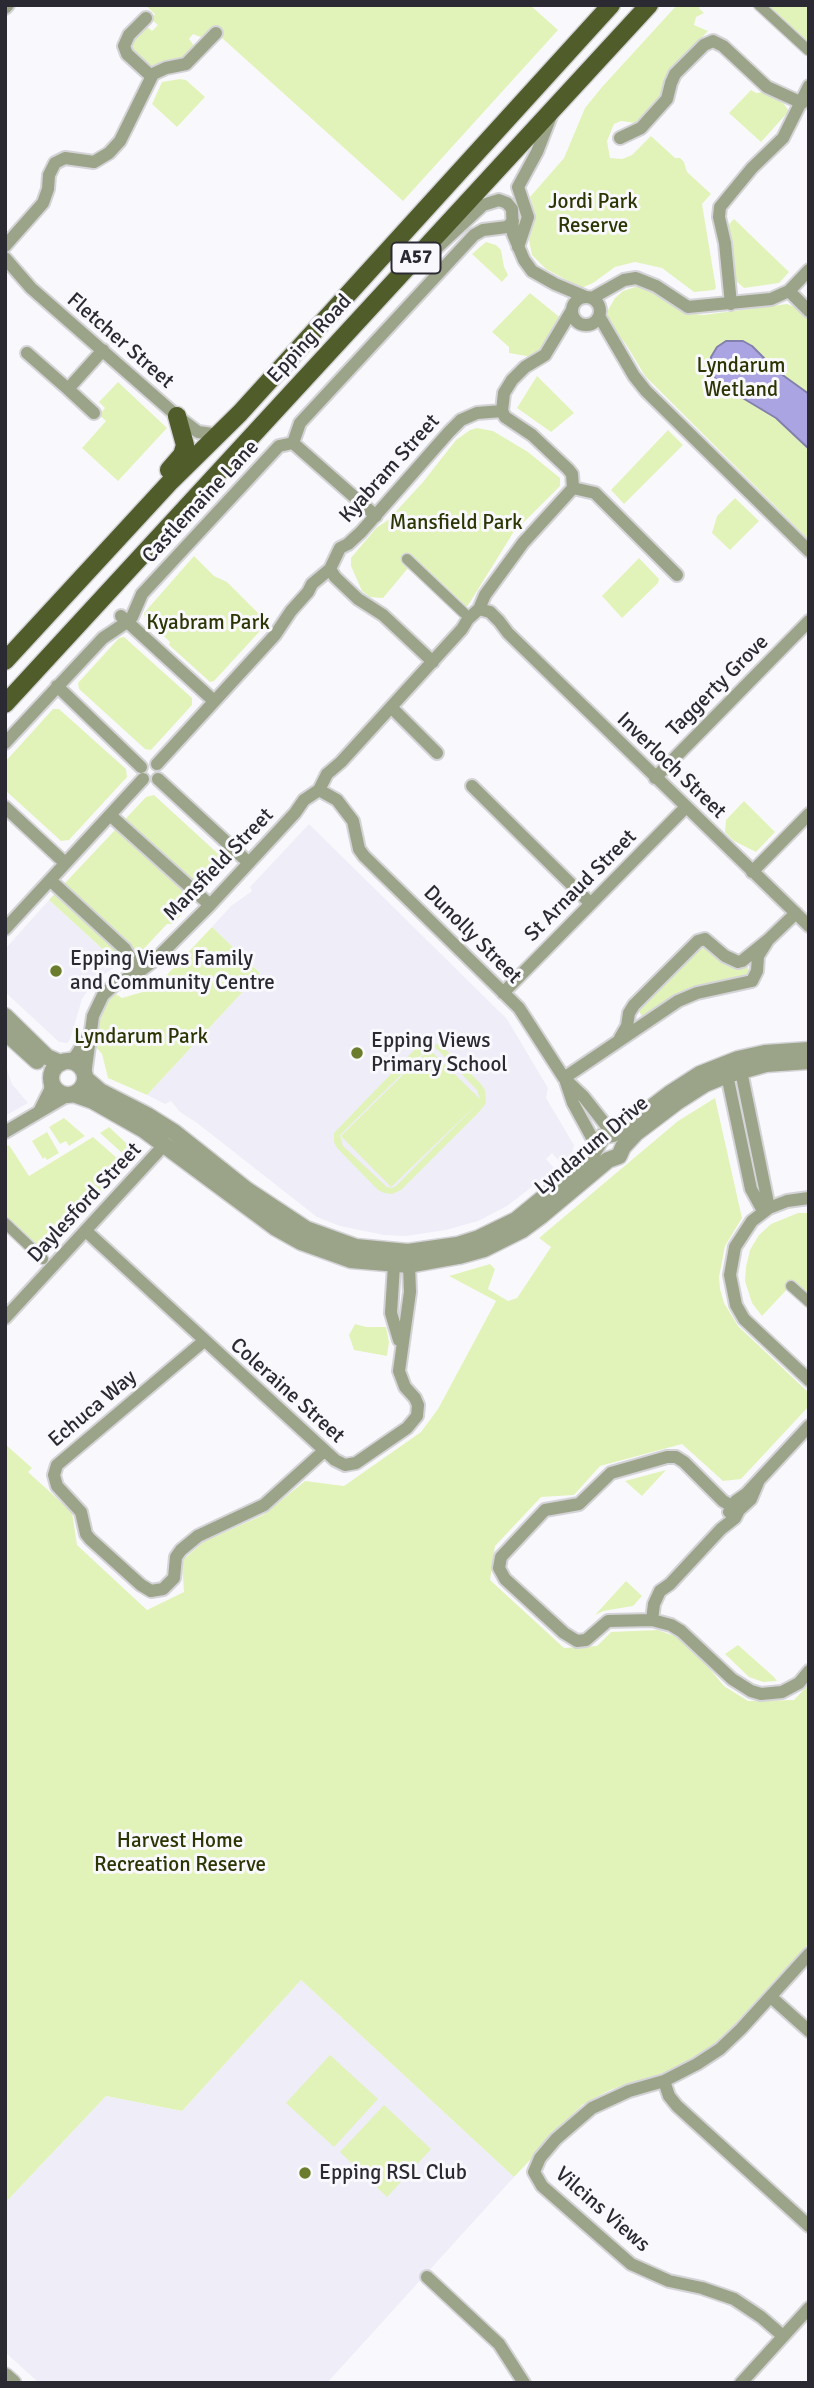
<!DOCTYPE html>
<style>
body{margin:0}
#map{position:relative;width:814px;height:2388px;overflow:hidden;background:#f9f9fd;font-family:Signika,sans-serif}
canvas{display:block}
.frame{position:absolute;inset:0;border:7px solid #2b2a32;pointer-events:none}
</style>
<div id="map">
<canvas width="814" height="2388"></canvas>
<div class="frame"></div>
</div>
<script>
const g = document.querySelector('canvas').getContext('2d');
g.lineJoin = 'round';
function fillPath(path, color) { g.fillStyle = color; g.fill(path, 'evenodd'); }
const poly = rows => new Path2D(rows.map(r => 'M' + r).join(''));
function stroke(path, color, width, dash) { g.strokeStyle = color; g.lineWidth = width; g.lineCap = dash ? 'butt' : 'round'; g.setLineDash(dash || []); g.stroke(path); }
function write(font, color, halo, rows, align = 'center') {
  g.font = font + ' Signika,sans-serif'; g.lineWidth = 6; g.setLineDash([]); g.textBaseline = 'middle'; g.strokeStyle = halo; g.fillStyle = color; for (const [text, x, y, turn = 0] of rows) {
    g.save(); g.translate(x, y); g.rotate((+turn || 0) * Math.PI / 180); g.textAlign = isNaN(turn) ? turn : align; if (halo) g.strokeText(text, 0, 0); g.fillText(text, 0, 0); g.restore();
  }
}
fillPath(poly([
 [309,824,507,1019,548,1088,546,1098,574,1145,572,1153,561,1163,552,1153,546,1159,555,1169,507,1206,478,1221,446,1230,406,1236,384,1235,340,1226,317,1217,197,1123,180,1112,171,1101,165,1104,147,1095,260,973,212,927,231,906,252,891,250,887],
 [49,900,119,964,94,982,82,999,70,1040,67,1043,59,1042,5,992,5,949],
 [5,1064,12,1084,28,1103,5,1116],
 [301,1980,514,2177,327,2383,39,2383,5,2352,5,2203,106,2096,182,2111]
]), '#eeedf8');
fillPath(poly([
 [145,5,530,5,558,30,403,201,212,29,203,38,193,34,189,39,195,47,184,59,175,63,163,62,152,67,148,66,131,51,129,43,145,25,152,31,158,25,151,19,155,14],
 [677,5,701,5,699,8,704,13,696,17,694,25,708,31,672,70,661,98,635,123,621,121,614,124,607,141,610,158,622,159,632,155,651,136,675,158,680,158,684,162,687,172,711,194,702,204,716,288,714,290,694,292,662,268,635,262,615,267,593,283,581,288,546,269,532,255,529,240,535,215,530,197,564,158,585,108,602,87],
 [759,5,809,5,809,42,806,48],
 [180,79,186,80,205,97,177,127,152,104,162,82],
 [751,90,756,93,764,92,781,100,789,111,761,142,729,113],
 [734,219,789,272,779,283,744,288,736,281,729,224],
 [486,242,496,245,501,250,504,267,508,275,502,282,472,254],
 [638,286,652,290,687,313,703,315,787,304,795,307,809,320,809,540,645,376,627,346,610,324,608,316,608,310,615,298,623,291],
 [530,293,563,320,547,346,532,357,509,353,509,347,492,332],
 [537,376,574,413,551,432,517,408],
 [118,382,167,428,118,481,82,448,106,421,99,415,105,408,99,402],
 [477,428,493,431,528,452,560,478,560,486,513,533,467,607,418,561,414,561,383,598,370,597,362,591,351,566,351,558,376,528,388,520,423,482,456,440,470,430],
 [668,430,683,445,624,504,611,490],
 [735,498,759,521,730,550,712,533,717,516],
 [194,556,214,576,227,582,264,619,260,631,214,681,210,682,169,645,170,642,155,628,152,630,146,624,144,613],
 [639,558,659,579,658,583,622,618,602,596],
 [124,637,192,698,192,705,151,750,145,749,79,689,78,683,119,638],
 [53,709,59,709,126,769,127,777,69,840,61,841,5,790,5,762],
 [154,795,226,861,226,866,173,924,167,924,138,955,119,964,49,900,146,797],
 [744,801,775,832,756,852,734,841,725,832,726,820],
 [212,927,260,973,147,1095,108,1078,102,1054,96,1047,101,1015,109,999,116,994,122,998,146,991,162,980],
 [700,945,707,945,726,964,748,967,750,975,642,1017,638,1009],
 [429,1042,442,1046,480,1083,485,1090,486,1103,478,1113,401,1190,392,1194,384,1193,378,1190,337,1148,334,1142,334,1133,418,1046],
 [428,1048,435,1048,440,1052,477,1090,480,1099,429,1049,341,1136,391,1187,480,1101,396,1186,392,1188,387,1187,343,1146,340,1135],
 [715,1098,742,1218,725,1246,719,1277,720,1289,724,1303,738,1326,808,1392,809,1406,741,1479,723,1481,682,1444,600,1466,574,1495,541,1497,495,1546,490,1580,564,1648,597,1646,611,1632,658,1630,677,1637,704,1662,724,1686,748,1701,794,1700,809,1684,809,1943,735,2024,714,2044,692,2059,669,2071,610,2090,582,2105,514,2177,301,1980,182,2111,106,2096,5,2203,5,1444,32,1468,28,1472,72,1512,77,1545,147,1610,184,1592,182,1564,185,1558,203,1542,263,1515,305,1481,344,1486,421,1432,438,1409,496,1301,449,1276,490,1264,495,1269,488,1289,508,1301,517,1298,551,1247,539,1238,678,1121],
 [64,1118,85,1136,69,1146,66,1141,60,1144,49,1127],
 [109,1127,138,1154,131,1161,100,1133],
 [47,1132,59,1153,47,1160,45,1157,43,1159,32,1141],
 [93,1137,126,1166,43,1256,5,1221,5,1147,9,1145,29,1176],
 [798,1213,809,1213,809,1299,792,1284,762,1316,752,1303,745,1281,746,1267,750,1250,759,1235,771,1224],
 [355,1324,366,1327,386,1327,389,1342,387,1356,354,1350,349,1335],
 [666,1470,642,1496,625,1481],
 [626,1581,642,1596,633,1606,603,1611,595,1615],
 [738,1645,774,1677,777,1681,763,1682,749,1677,725,1654],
 [330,2055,378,2099,334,2147,286,2103],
 [384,2105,431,2149,387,2197,340,2152]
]), '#e2f3b9');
const water = poly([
 [726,341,743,341,752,346,777,371,809,394,809,449,776,418,721,385,714,377,710,367,711,357,717,347,726,341]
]);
fillPath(water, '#aaa5e2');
stroke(water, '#8480ad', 2);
const pedestrian = poly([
 [759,5,808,50],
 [407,559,464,613],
 [5,1223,43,1259],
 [791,1286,809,1302]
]);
const minor = poly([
 [5,8,8,5],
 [146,18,129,35,124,46,127,54,151,76],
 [620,138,641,128,667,99,671,83,675,74,704,45,713,41,723,46,767,87,802,103],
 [5,246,43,203,48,189,49,175,55,163,65,158,94,162,109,153,120,141,153,74,166,68,186,64,216,33],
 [518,247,528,217,518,187,537,152,551,116],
 [427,257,483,205,499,200,507,203,512,209,513,234,524,260,532,271,555,284,586,297],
 [5,258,31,288,177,416,198,432,220,435],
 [789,291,809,311],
 '572 311a14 14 0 1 1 28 0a14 14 0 1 1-28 0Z',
 [592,298,624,280,636,278,656,286,688,307,771,299,789,291,809,270],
 [731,304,725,243,719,217,720,207,752,168,783,138,809,86],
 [599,316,634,376,646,391,809,551],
 [27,353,68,389,103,350],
 [68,389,94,413],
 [502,411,505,417,532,435,568,469,572,474,573,488,595,493,677,575],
 [502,411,504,393,512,380,525,367,545,355,572,310],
 [293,443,376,516],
 [330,569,335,577,358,599,383,615,433,662],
 [479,609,490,612,499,621,508,633,809,926],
 [121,616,214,701],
 [57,686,141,767],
 [391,707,437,753],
 [5,743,103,638,127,622,132,617,142,594,279,446,293,443,300,423,474,235,483,230,507,227,513,221],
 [157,764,275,635,291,611,308,592,312,584,330,569,340,548,348,544,361,532,449,432,461,420,477,413,502,411],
 [655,778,809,621],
 [158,779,249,863],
 [472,786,590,903],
 [319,790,337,800,353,821,359,849,364,856,519,1008,564,1078,583,1096,613,1134],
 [5,807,65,863],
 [110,815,210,905],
 [752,872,809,814],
 [50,880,125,949,139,972],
 [5,929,143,779],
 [503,993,686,807],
 [620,1038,627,1026,629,1013,634,1005,698,941,705,939,725,956,738,962,742,961,768,940,796,913],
 [66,1061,75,1057,87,1038],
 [741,1071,769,1208],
 [85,1075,93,1016,103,995,114,985,139,972,156,959,210,905,295,813,304,800,319,790,327,774,341,762,462,629,468,619,479,609,485,595,523,543,573,488],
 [727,1075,751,1189,763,1211],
 [564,1078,678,1001,697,993,752,981,757,971,758,956,768,940],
 [566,1082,573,1103,597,1147],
 [40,1110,50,1090,51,1079],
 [5,1132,68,1095],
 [809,1198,787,1201,769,1208,752,1221,735,1247,730,1275,736,1305,744,1319,809,1380],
 [86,1231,335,1460,345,1465,356,1463,407,1428,417,1416,418,1405,415,1398,405,1387,399,1371,410,1292,409,1265],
 [394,1265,391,1313,399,1340],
 [5,1318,165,1144],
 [204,1341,57,1465,54,1475,57,1486,81,1512,86,1534,90,1539,141,1585,151,1591,163,1589,174,1578,176,1557,181,1550,198,1536,264,1505,324,1451],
 [739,1510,723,1501,684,1462,676,1457,667,1457,611,1473,579,1504,545,1510,501,1557,499,1568,505,1579,564,1633,577,1641,586,1640,608,1621,652,1620,671,1625,681,1631,732,1679,751,1691,761,1694,782,1692,799,1683,809,1671],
 [729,1512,736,1501,746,1494,809,1426],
 [652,1620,654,1604,660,1591,670,1584,721,1529,735,1518,739,1510,751,1499,759,1480],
 [771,1997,809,2031],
 [664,2081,669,2096,677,2106,809,2226],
 [427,2277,499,2344,524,2383],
 [783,2336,761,2317,734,2299,702,2288,669,2281,631,2264,542,2186,534,2172,540,2158,556,2139,592,2108,629,2091,664,2081,697,2064,720,2049,741,2029,809,1954],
 [741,2383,809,2308]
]);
const tertiary = poly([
 [5,1016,47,1057,61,1063],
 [5,1032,37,1061],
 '51 1078a17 17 0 1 1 34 0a17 17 0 1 1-34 0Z',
 [85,1078,100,1091,147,1115,174,1132,247,1190,306,1229,356,1247,408,1252,457,1245,479,1238,516,1220,587,1162,603,1136,613,1134,626,1127,669,1094,700,1074,738,1059,765,1053,809,1050],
 [73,1094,93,1101,144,1130,276,1228,301,1242,351,1260,409,1265,459,1256,484,1249,522,1230,541,1216,608,1160,619,1156,623,1147,636,1133,677,1102,705,1084,727,1075,766,1064,809,1061],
 [5,2376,13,2383]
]);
const primary = poly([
 [169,470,182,455,185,445,177,416],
 [5,661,171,481,240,413,611,5],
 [5,704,649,5]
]);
stroke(pedestrian, '#d4d4d8', 13);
stroke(minor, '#d4d4d8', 16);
stroke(tertiary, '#d4d4d8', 19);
stroke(primary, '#d4d4d8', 21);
stroke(pedestrian, '#9ba388', 10);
stroke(minor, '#9ba388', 12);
stroke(tertiary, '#9ba388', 16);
stroke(primary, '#505c2a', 18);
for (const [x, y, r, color] of [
 [56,971,7,"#6b7d2d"],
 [357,1053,7,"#6b7d2d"],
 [305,2173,7,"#6b7d2d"]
]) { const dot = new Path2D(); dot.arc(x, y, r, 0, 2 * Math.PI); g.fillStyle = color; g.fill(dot); stroke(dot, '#f9f9fd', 2.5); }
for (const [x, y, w] of [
 [416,258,49]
]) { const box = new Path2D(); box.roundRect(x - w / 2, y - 15.5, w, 31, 5); g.fillStyle = '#f9f9fd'; g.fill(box); stroke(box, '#2b2a32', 2); }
write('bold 19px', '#2b2a32', null, [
 ["A57",416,258]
]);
write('21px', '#2c3604', '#f9f9fd', [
 ["Jordi Park",593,202],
 ["Reserve",593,226],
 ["Lyndarum",741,366],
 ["Wetland",741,390],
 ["Mansfield Park",456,523],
 ["Kyabram Park",208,623],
 ["Lyndarum Park",141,1037],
 ["Harvest Home",180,1841],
 ["Recreation Reserve",180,1865]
]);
write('21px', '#2b2a32', '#f9f9fd', [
 ["Epping Road",310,339,-47],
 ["Fletcher Street",120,341,41],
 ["Kyabram Street",390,469,-48],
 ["Castlemaine Lane",201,502,-47],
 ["Taggerty Grove",718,686,-45],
 ["Inverloch Street",671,766,44],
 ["Mansfield Street",219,865,-46],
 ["St Arnaud Street",581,886,-45],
 ["Dunolly Street",472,935,45],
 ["Lyndarum Drive",592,1146,-40],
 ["Daylesford Street",85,1203,-47],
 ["Coleraine Street",287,1391,42],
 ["Echuca Way",93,1409,-40],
 ["Vilcins Views",602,2210,41]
]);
write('21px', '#2b2a32', '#f9f9fd', [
 ["Epping Views Family",70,959],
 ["and Community Centre",70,983],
 ["Epping Views",371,1041],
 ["Primary School",371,1065],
 ["Epping RSL Club",319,2173]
], 'left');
</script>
